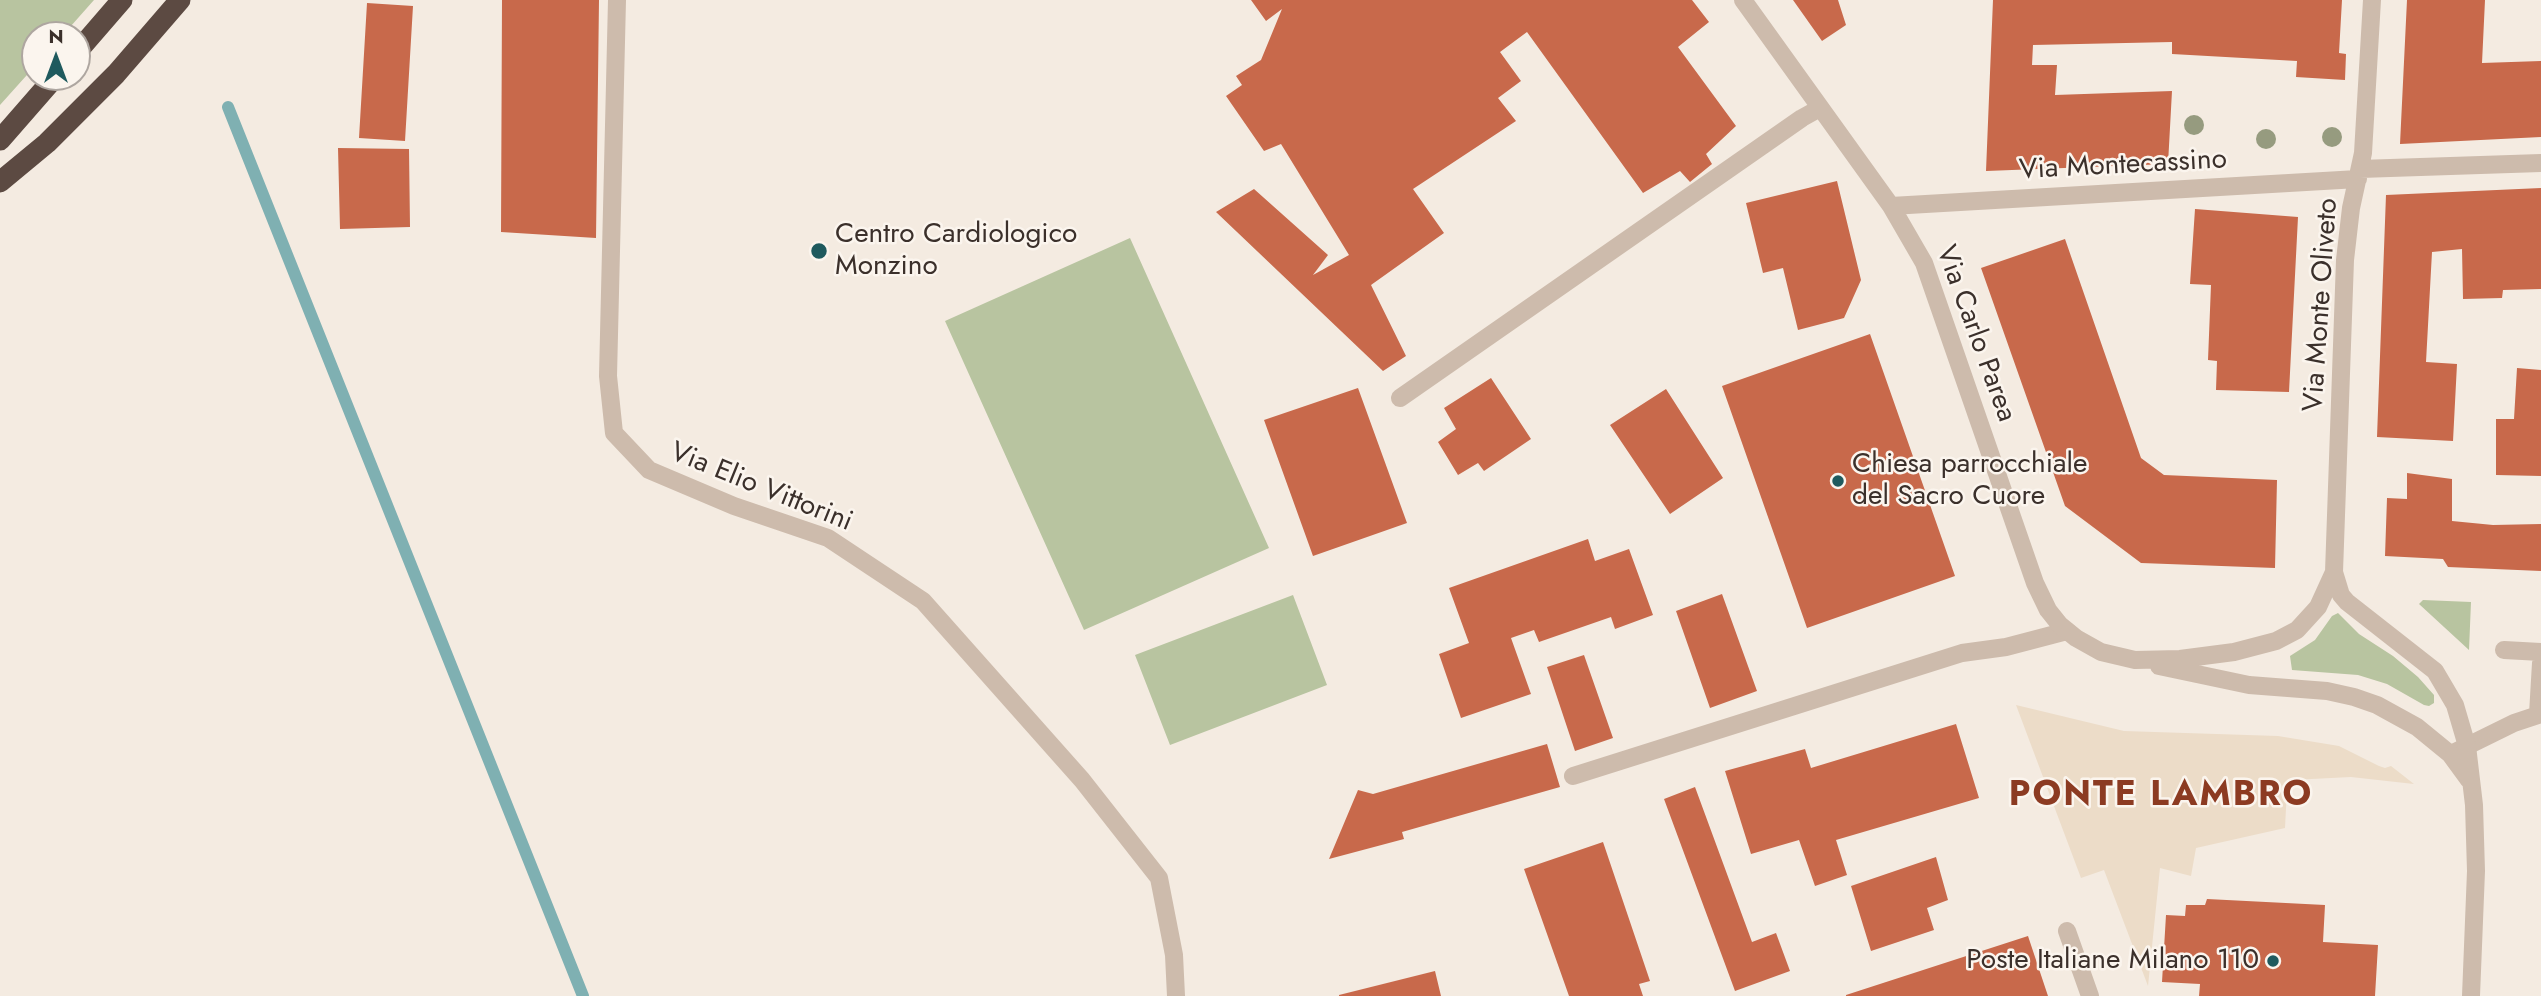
<!DOCTYPE html>
<style>
body{margin:0}
#map{position:relative;width:2541px;height:996px;overflow:hidden;background:#f4ebe1;font-family:Jost,sans-serif}
canvas{display:block}
.north{position:absolute;left:21px;top:21px;width:70px;height:70px;box-sizing:border-box;background:#fbf5ee;border:2px solid #aea6a0;border-radius:50%;rotate:0deg;font-size:19px;font-weight:700;line-height:28px;text-align:center;color:#3b302b}
.north::after{content:'';display:block;margin:auto;width:24px;height:32px;background:#1f5a5e;clip-path:polygon(50% 0,100% 100%,50% 72%,0 100%)}
</style>
<div id="map">
<canvas width="2541" height="996"></canvas>
<div class="north">N</div>
</div>
<script>
const g = document.querySelector('canvas').getContext('2d');
g.lineJoin = 'round';
function fillPath(path, color) { g.fillStyle = color; g.fill(path, 'evenodd'); }
const poly = rows => new Path2D(rows.map(r => 'M' + r).join(''));
function stroke(path, color, width, dash) { g.strokeStyle = color; g.lineWidth = width; g.lineCap = dash ? 'butt' : 'round'; g.setLineDash(dash || []); g.stroke(path); }
function write(font, color, halo, rows, align = 'center') {
  g.font = font + ' Jost,sans-serif'; g.lineWidth = 5; g.setLineDash([]); g.textBaseline = 'middle'; g.strokeStyle = halo; g.fillStyle = color; for (const [text, x, y, turn = 0] of rows) {
    g.save(); g.translate(x, y); g.rotate((+turn || 0) * Math.PI / 180); g.textAlign = isNaN(turn) ? turn : align; if (halo) g.strokeText(text, 0, 0); g.fillText(text, 0, 0); g.restore();
  }
}
fillPath(poly([
 [0,0,94,0,63,35,35,35,35,66,0,105],
 [1130,238,1269,548,1084,630,945,321],
 [1293,595,1327,685,1170,745,1135,655],
 [2423,600,2471,602,2469,650,2419,604],
 [2338,613,2359,634,2393,656,2418,677,2434,695,2434,703,2429,706,2424,705,2387,684,2358,675,2292,670,2290,656,2315,640,2332,616]
]), '#b8c4a0');
fillPath(poly([
 [2016,705,2124,731,2278,736,2339,746,2379,766,2385,768,2391,766,2414,784,2351,777,2292,780,2288,783,2287,789,2285,828,2196,848,2191,876,2160,868,2148,986,2104,870,2081,878]
]), '#ecdcc8');
stroke(poly([
 [228,107,583,996]
]), '#7fb0b2', 12);
fillPath(poly([
 [502,0,599,0,596,238,501,232],
 [1251,0,1692,0,1709,22,1678,47,1736,126,1706,154,1712,164,1690,182,1680,171,1643,193,1527,32,1500,52,1521,81,1498,98,1516,121,1413,189,1444,233,1371,285,1406,356,1383,371,1216,212,1254,189,1328,255,1313,275,1349,255,1281,144,1264,151,1226,96,1242,85,1236,76,1261,60,1282,9,1266,21],
 [1793,0,1838,0,1846,25,1822,41],
 [1993,0,2342,0,2339,53,2346,54,2345,80,2296,77,2297,61,2172,54,2172,42,2033,45,2032,65,2057,65,2055,95,2172,91,2168,164,1986,171],
 [2407,0,2485,0,2482,63,2541,61,2541,137,2400,144],
 [367,3,413,6,405,141,359,138],
 [338,148,409,149,410,227,340,229],
 [1837,181,1861,280,1844,318,1798,330,1783,268,1763,273,1746,203],
 [2541,188,2541,289,2503,290,2502,298,2463,299,2462,249,2432,252,2426,362,2457,364,2453,441,2377,437,2386,195],
 [2195,209,2298,217,2289,392,2216,390,2217,361,2208,360,2211,285,2190,284],
 [2065,239,2141,458,2164,475,2277,480,2275,568,2141,563,2065,506,1981,268],
 [1870,334,1955,576,1807,628,1722,386],
 [2517,368,2541,370,2541,476,2496,475,2496,419,2514,419],
 [1491,378,1531,439,1484,471,1478,463,1458,475,1438,442,1456,429,1444,408],
 [1358,388,1407,523,1313,556,1264,420],
 [1666,389,1723,478,1670,514,1610,425],
 [2407,473,2452,479,2452,521,2493,525,2541,524,2541,571,2448,567,2443,559,2385,556,2387,498,2407,499],
 [1588,539,1595,561,1629,549,1653,615,1615,629,1611,617,1539,642,1534,630,1511,638,1531,694,1461,718,1439,654,1469,643,1449,588],
 [1722,594,1757,691,1710,708,1676,611],
 [1584,655,1613,738,1575,751,1547,667],
 [1956,724,1979,798,1836,840,1847,875,1815,886,1799,840,1751,854,1725,771,1805,749,1811,768],
 [1547,744,1560,787,1402,832,1404,839,1329,859,1358,790,1373,794],
 [1695,787,1752,942,1776,933,1790,971,1735,991,1664,799],
 [1603,842,1650,981,1639,984,1643,996,1569,996,1524,869],
 [1936,857,1948,900,1927,908,1934,930,1871,951,1851,886],
 [2207,899,2325,905,2323,942,2378,945,2375,996,2199,996,2200,984,2162,982,2166,915,2185,916,2186,905,2205,905],
 [2028,936,2048,996,1846,996,1846,995],
 [1435,971,1441,996,1339,996,1339,995]
]), '#c8694b');
stroke(poly([
 [2504,650,2541,652],
 [2538,714,2541,663],
 [2453,753,2514,723,2541,714],
 [1573,776,1962,653,2006,647,2067,631],
 [2067,931,2090,996]
]), '#cdbbac', 18);
stroke(poly([
 [617,0,608,376,614,433,649,470,734,506,828,538,923,601,1082,780,1159,878,1174,955,1176,996],
 [1743,0,1891,206,1924,263,2035,583,2048,610,2060,625,2076,638,2101,652,2135,660,2180,659,2234,652,2276,641,2297,630,2318,607,2334,572],
 [2372,0,2363,153,2351,208,2345,260,2334,572,2341,595,2347,602,2435,671,2455,705,2467,746,2474,805,2476,871,2471,996],
 [2360,169,2541,163],
 [1891,206,2358,179],
 [1400,398,1802,118,1820,108],
 [2159,666,2249,685,2327,691,2354,697,2377,705,2417,727,2450,754,2469,780]
]), '#cdbbac', 18);
stroke(poly([
 [77,52,122,0],
 [0,140,55,77],
 [0,182,47,143,116,74,180,0]
]), '#5c4a42', 21);
g.fillStyle = '#969b7f';
for (const [x, y] of [
 [2194,125],
 [2332,137],
 [2266,139]
]) { g.beginPath(); g.arc(x, y, 10, 0, 2 * Math.PI); g.fill(); }
for (const [x, y, r, color] of [
 [819,251,9,"#1f5a5e"],
 [1838,481,7,"#1f5a5e"],
 [2273,961,7,"#1f5a5e"]
]) { const dot = new Path2D(); dot.arc(x, y, r, 0, 2 * Math.PI); g.fillStyle = color; g.fill(dot); stroke(dot, '#fbf5ee', 2.5); }
write('28px', '#3b302b', '#fbf5ee', [
 ["Via Montecassino",2123,166,-3],
 ["Via Monte Oliveto",2322,305,-86],
 ["Via Carlo Parea",1975,334,70],
 ["Via Elio Vittorini",761,488,22]
]);
write('28px', '#3b302b', '#fbf5ee', [
 ["Centro Cardiologico",835,235],
 ["Monzino",835,267],
 ["Chiesa parrocchiale",1852,465],
 ["del Sacro Cuore",1852,497],
 ["Poste Italiane Milano 110",2259,961,"right"]
], 'left');
g.letterSpacing = '2px';
write('bold 35px', '#8c3b22', '#fbf5ee', [
 ["PONTE LAMBRO",2161,797]
]);
g.letterSpacing = '0px';
</script>
